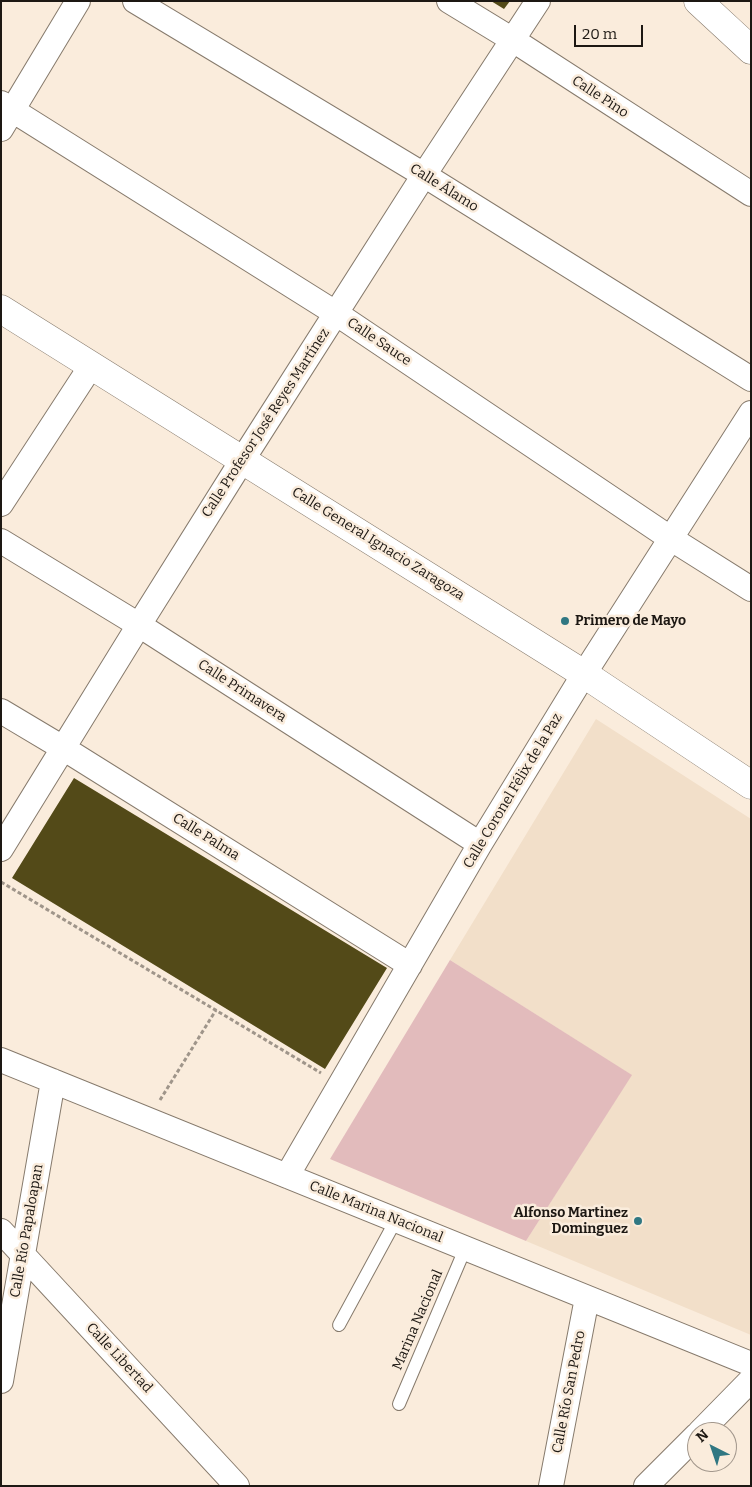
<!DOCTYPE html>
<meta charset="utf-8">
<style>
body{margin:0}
#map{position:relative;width:752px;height:1487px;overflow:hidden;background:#faecdc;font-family:Bitter,serif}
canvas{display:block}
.frame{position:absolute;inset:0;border:2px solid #1d1813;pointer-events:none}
.north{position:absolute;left:687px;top:1422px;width:50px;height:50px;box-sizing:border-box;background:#faecdc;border:1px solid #a2978c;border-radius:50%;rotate:319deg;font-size:14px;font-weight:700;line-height:20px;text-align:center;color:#1d1813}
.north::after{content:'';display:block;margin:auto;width:18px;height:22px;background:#307782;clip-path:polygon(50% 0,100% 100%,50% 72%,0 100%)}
.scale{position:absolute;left:574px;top:25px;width:69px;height:22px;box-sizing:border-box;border:2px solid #1d1813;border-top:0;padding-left:6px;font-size:15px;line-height:18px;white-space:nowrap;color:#1d1813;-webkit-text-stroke:4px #faecdc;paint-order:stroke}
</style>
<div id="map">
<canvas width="752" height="1487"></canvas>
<div class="frame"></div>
<div class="north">N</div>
<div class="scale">20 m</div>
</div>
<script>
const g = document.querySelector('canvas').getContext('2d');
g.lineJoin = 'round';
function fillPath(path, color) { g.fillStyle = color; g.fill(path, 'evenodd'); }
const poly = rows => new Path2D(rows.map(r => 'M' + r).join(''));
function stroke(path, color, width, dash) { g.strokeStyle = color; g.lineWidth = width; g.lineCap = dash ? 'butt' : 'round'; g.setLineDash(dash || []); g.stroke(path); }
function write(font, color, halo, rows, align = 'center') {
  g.font = font + ' Bitter,serif'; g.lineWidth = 5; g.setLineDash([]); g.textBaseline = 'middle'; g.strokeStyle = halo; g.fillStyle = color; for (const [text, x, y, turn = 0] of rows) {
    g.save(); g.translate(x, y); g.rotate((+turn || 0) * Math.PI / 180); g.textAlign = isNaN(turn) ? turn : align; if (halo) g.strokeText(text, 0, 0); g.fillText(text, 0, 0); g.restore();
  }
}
fillPath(poly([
 [596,719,751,819,751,1335,526,1241,631,1075,450,960]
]), '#f2dfc9');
fillPath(poly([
 [450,960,632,1075,526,1241,330,1159]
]), '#e2bbbc');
fillPath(poly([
 [491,1,510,1,504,9],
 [74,778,387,968,325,1069,12,878]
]), '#534a18');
const service = poly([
 [339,1325,396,1220],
 [399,1404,465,1249]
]);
const minor = poly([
 [135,1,424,175,751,379],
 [449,1,513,40,751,194],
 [1,103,337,314,670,538,751,589],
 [1,129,78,1],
 [1,504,91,366],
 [1,541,139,625,480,844],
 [1,711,63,748,410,965],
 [1,849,139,625,243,459,424,175,538,1],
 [1,1060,751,1364],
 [287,1176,480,844,584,674,751,413],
 [1,1231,237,1486],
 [1,1381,53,1081],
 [700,1432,751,1380],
 [551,1486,587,1298],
 [646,1486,697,1435]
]);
const secondary = poly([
 [698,1,751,50],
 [1,309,584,674,751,785]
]);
stroke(service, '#867a6c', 14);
stroke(minor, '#867a6c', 26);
stroke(secondary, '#867a6c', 29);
stroke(poly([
 [1,882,321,1073],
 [160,1100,216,1010]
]), '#9f958a', 3, [4, 2.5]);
stroke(service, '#fff', 12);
stroke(minor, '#fff', 24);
stroke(secondary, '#fff', 28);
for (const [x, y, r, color] of [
 [565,621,5,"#307782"],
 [638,1221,5,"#307782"]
]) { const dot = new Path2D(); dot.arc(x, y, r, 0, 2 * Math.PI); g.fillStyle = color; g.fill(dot); stroke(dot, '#faecdc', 2); }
write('14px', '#1d1813', '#faecdc', [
 ["Calle Pino",600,97,33],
 ["Calle Álamo",444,188,32],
 ["Calle Sauce",379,342,34],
 ["Calle Profesor José Reyes Martínez",266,423,-57],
 ["Calle General Ignacio Zaragoza",378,544,32],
 ["Calle Primavera",242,691,33],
 ["Calle Coronel Félix de la Paz",513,791,-59],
 ["Calle Palma",206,837,32],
 ["Calle Marina Nacional",376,1212,22],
 ["Calle Río Papaloapan",27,1231,-80],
 ["Marina Nacional",418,1320,-67],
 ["Calle Libertad",119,1358,47],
 ["Calle Río San Pedro",569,1392,-79]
]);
write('bold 14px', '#1d1813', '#faecdc', [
 ["Primero de Mayo",575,621],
 ["Alfonso Martinez",628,1213,"right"],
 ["Dominguez",628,1229,"right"]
], 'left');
</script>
